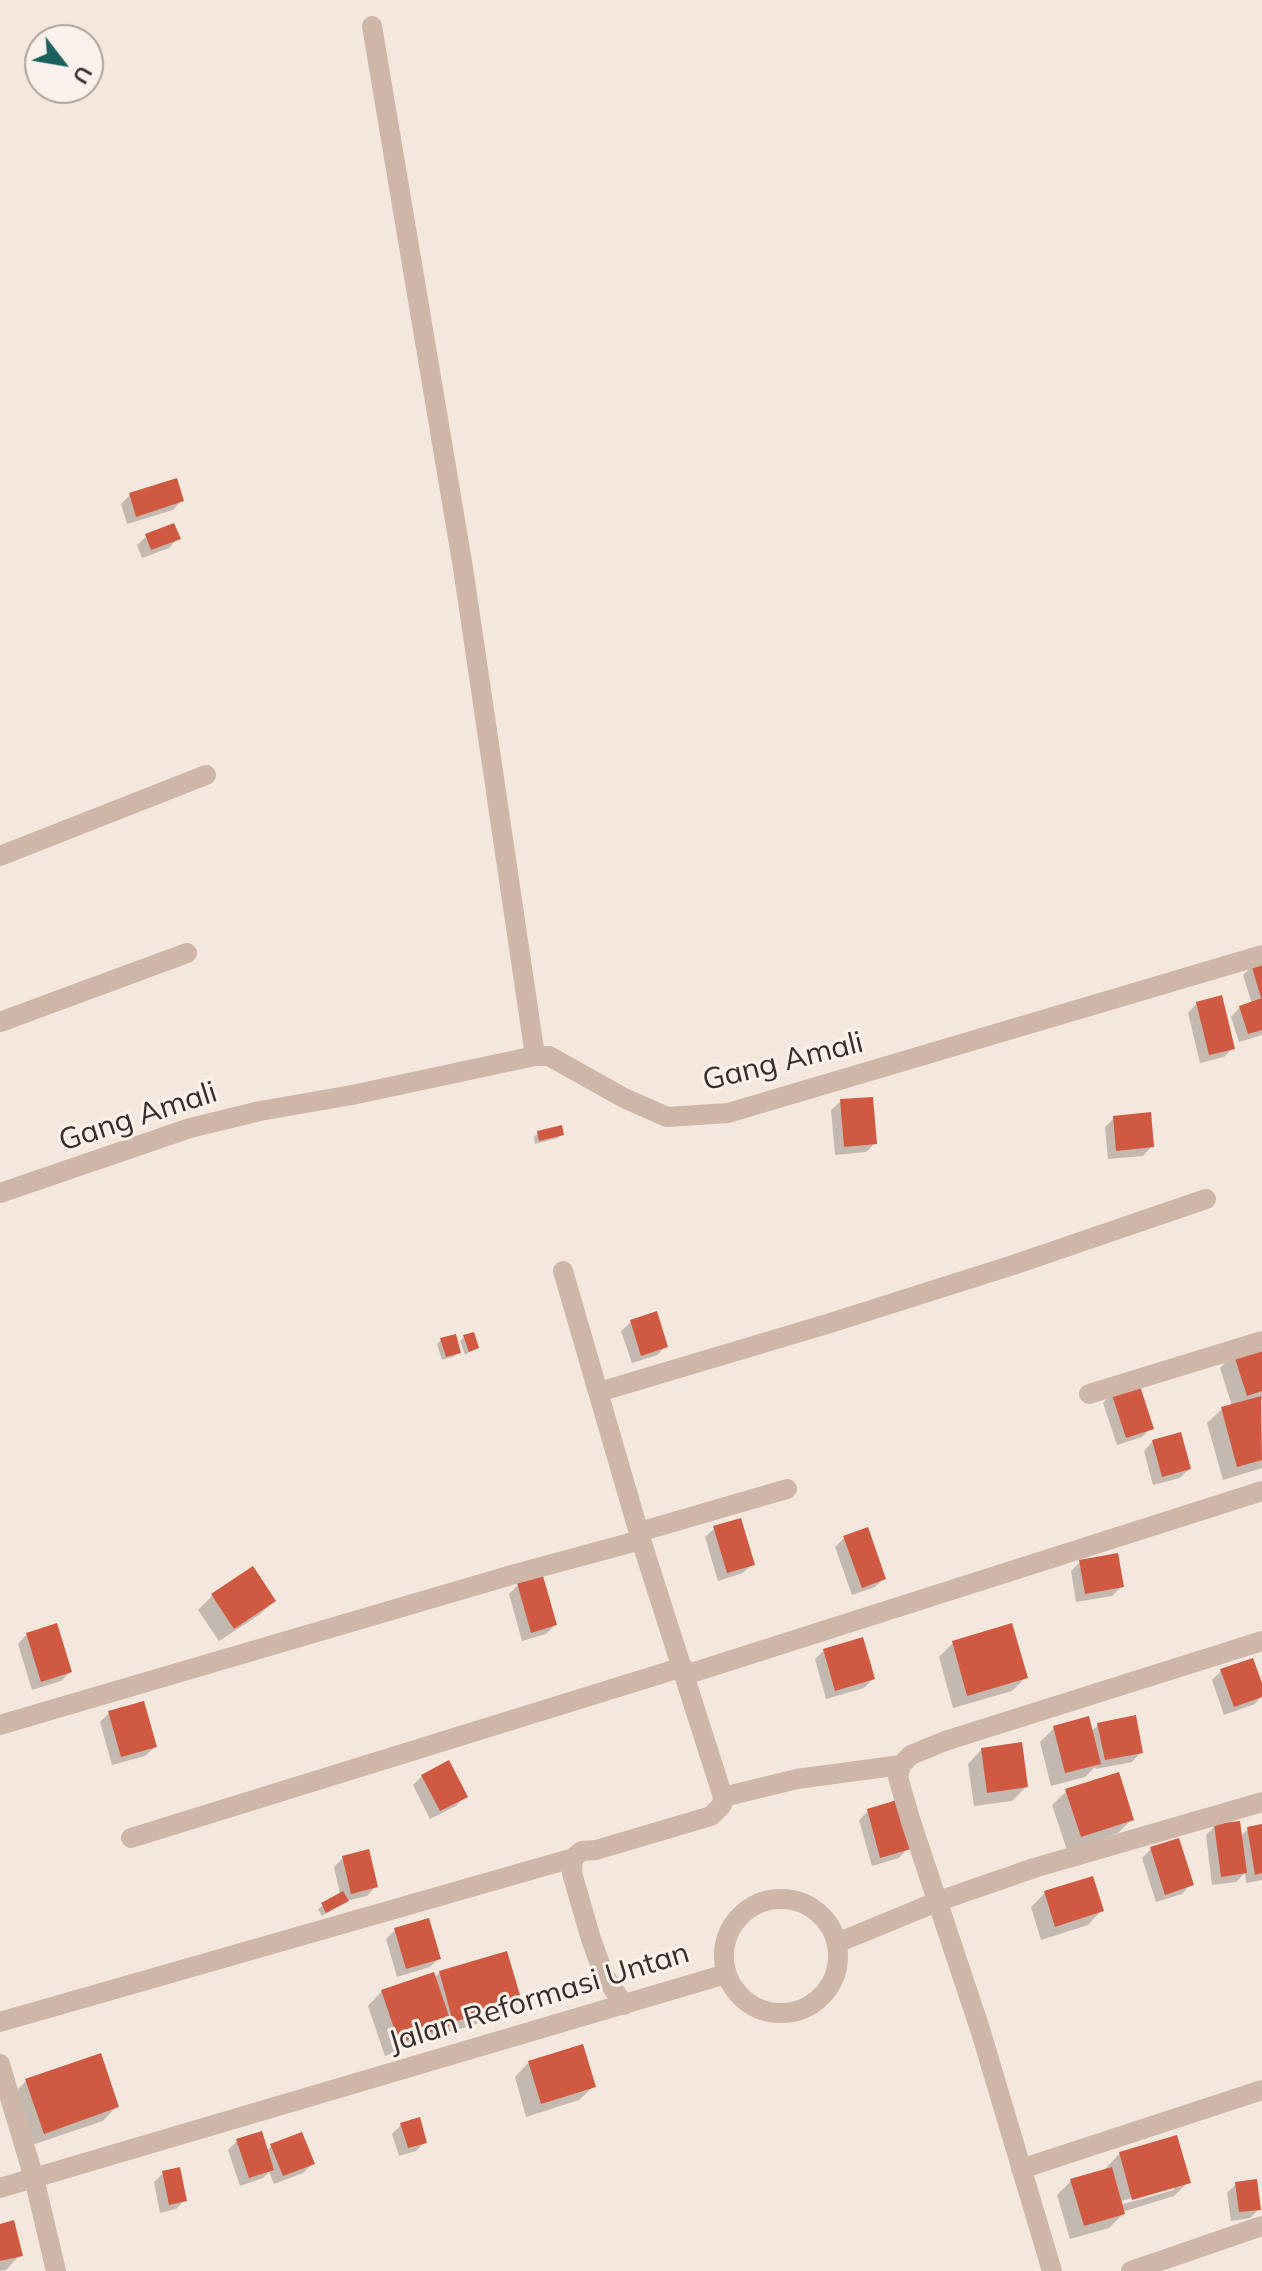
<!DOCTYPE html>
<style>
body{margin:0}
#map{position:relative;width:1262px;height:2271px;overflow:hidden;background:#f4e8de;font-family:Mulish,sans-serif}
canvas{display:block}
.north{position:absolute;left:24px;top:24px;width:80px;height:80px;box-sizing:border-box;background:#fbf3eb;border:2px solid #aea49d;border-radius:50%;rotate:121deg;font-size:22px;font-weight:700;line-height:32px;text-align:center;color:#3a2d29}
.north::after{content:'';display:block;margin:auto;width:28px;height:36px;background:#1a605f;clip-path:polygon(50% 0,100% 100%,50% 72%,0 100%)}
</style>
<div id="map">
<canvas width="1262" height="2271"></canvas>
<div class="north">U</div>
</div>
<script>
const g = document.querySelector('canvas').getContext('2d');
g.lineJoin = 'round';
function fillPath(path, color) { g.fillStyle = color; g.fill(path, 'evenodd'); }
const poly = rows => new Path2D(rows.map(r => 'M' + r).join(''));
function stroke(path, color, width, dash) { g.strokeStyle = color; g.lineWidth = width; g.lineCap = dash ? 'butt' : 'round'; g.setLineDash(dash || []); g.stroke(path); }
function write(font, color, halo, rows, align = 'center') {
  g.font = font + ' Mulish,sans-serif'; g.lineWidth = 6; g.setLineDash([]); g.textBaseline = 'middle'; g.strokeStyle = halo; g.fillStyle = color; for (const [text, x, y, turn = 0] of rows) {
    g.save(); g.translate(x, y); g.rotate((+turn || 0) * Math.PI / 180); g.textAlign = isNaN(turn) ? turn : align; if (halo) g.strokeText(text, 0, 0); g.fillText(text, 0, 0); g.restore();
  }
}
fillPath(poly([
 [130,495,182,500,173,510,127,524,121,504],
 [147,536,178,538,169,548,142,558,137,545],
 [1262,963,1262,1035,1239,1042,1231,1017,1240,1007,1252,1004,1243,975,1252,966],
 [1197,1003,1233,1048,1224,1057,1200,1063,1188,1013],
 [841,1101,875,1143,866,1152,835,1155,831,1110],
 [1114,1118,1152,1146,1143,1156,1108,1159,1105,1127],
 [538,1133,562,1134,558,1138,535,1144,534,1137],
 [631,1322,666,1346,657,1355,632,1363,621,1331],
 [464,1337,477,1347,465,1355,460,1341],
 [441,1340,459,1352,455,1356,442,1360,437,1344],
 [1262,1345,1262,1400,1260,1400,1262,1468,1223,1480,1207,1423,1222,1409,1232,1406,1220,1368,1234,1354],
 [1112,1393,1151,1428,1142,1437,1117,1445,1103,1403],
 [1153,1441,1189,1469,1180,1478,1153,1485,1144,1451],
 [715,1528,752,1564,743,1573,718,1581,705,1537],
 [844,1538,884,1578,875,1587,852,1595,835,1547],
 [1080,1562,1122,1586,1112,1596,1076,1602,1071,1571],
 [518,1585,555,1625,546,1634,522,1641,509,1594],
 [212,1596,274,1601,259,1615,219,1641,198,1610],
 [27,1634,70,1672,61,1681,32,1690,18,1644],
 [953,1643,1026,1677,1012,1691,953,1708,939,1657],
 [824,1650,873,1679,864,1688,826,1699,815,1659],
 [1221,1671,1262,1689,1262,1696,1255,1704,1224,1715,1212,1680],
 [109,1713,155,1747,145,1756,112,1765,100,1722],
 [1098,1725,1141,1752,1132,1762,1096,1769,1095,1767,1085,1777,1051,1786,1040,1742,1054,1728,1091,1732],
 [982,1749,1026,1787,1012,1801,974,1806,968,1764],
 [422,1776,465,1796,456,1806,430,1819,413,1785],
 [1067,1791,1132,1819,1118,1833,1067,1850,1052,1805],
 [868,1811,908,1848,899,1858,872,1866,859,1820],
 [1215,1826,1240,1837,1248,1829,1262,1826,1262,1880,1246,1883,1245,1873,1236,1882,1212,1885,1206,1835],
 [1151,1849,1191,1884,1182,1894,1156,1902,1142,1858],
 [343,1858,376,1886,367,1896,346,1901,322,1916,318,1909,340,1894,334,1867],
 [1045,1893,1102,1910,1088,1925,1041,1940,1031,1907],
 [395,1930,439,1958,430,1967,397,1977,386,1939],
 [440,1972,520,2001,506,2015,439,2035,435,2038,385,2056,368,2006,382,1991,434,1978],
 [529,2062,594,2086,579,2100,526,2117,515,2077],
 [26,2081,117,2106,103,2121,29,2146,12,2095],
 [401,2125,425,2142,416,2151,399,2156,392,2134],
 [237,2141,266,2151,272,2146,313,2163,303,2173,274,2184,269,2172,263,2178,240,2186,228,2150],
 [1120,2153,1188,2182,1174,2196,1122,2212,1123,2214,1109,2228,1070,2239,1057,2195,1071,2181,1107,2171,1106,2168],
 [1174,2185,1174,2190,1123,2204,1122,2201],
 [163,2173,185,2200,176,2209,160,2213,154,2182],
 [1236,2184,1259,2209,1250,2218,1231,2221,1227,2193],
 [0,2226,20,2255,6,2270,0,2271]
]), '#0003');
fillPath(poly([
 [177,478,184,501,136,517,129,493],
 [174,523,181,539,151,550,145,534],
 [1262,961,1262,998,1261,998,1251,964],
 [1222,995,1235,1049,1209,1055,1196,1002],
 [1262,998,1262,1030,1248,1034,1239,1006],
 [873,1097,877,1144,844,1147,840,1099],
 [1151,1112,1154,1147,1116,1151,1113,1116],
 [562,1125,564,1135,539,1141,537,1131],
 [657,1311,668,1347,641,1356,630,1320],
 [474,1332,479,1348,469,1352,463,1335],
 [456,1334,461,1353,446,1357,440,1338],
 [1262,1343,1262,1391,1247,1396,1233,1352],
 [1139,1383,1154,1429,1126,1438,1111,1392],
 [1261,1396,1262,1460,1237,1467,1221,1407],
 [1181,1432,1191,1469,1162,1477,1152,1440],
 [741,1518,755,1565,727,1573,713,1526],
 [868,1527,886,1579,862,1588,843,1536],
 [1118,1553,1124,1587,1085,1594,1079,1560],
 [253,1566,276,1601,234,1629,211,1594],
 [543,1576,557,1625,531,1633,517,1583],
 [57,1623,72,1672,41,1682,26,1633],
 [1012,1623,1028,1678,967,1696,952,1641],
 [863,1637,875,1679,835,1691,823,1649],
 [1253,1658,1262,1683,1262,1697,1234,1707,1220,1669],
 [144,1701,157,1747,121,1757,108,1711],
 [1136,1715,1143,1753,1105,1760,1097,1723],
 [1089,1716,1101,1764,1065,1773,1053,1726],
 [1022,1742,1028,1787,987,1793,981,1748],
 [449,1760,468,1797,440,1811,421,1775],
 [1119,1772,1134,1820,1081,1837,1065,1789],
 [897,1800,911,1849,880,1858,867,1809],
 [1240,1821,1247,1873,1221,1877,1214,1824],
 [1262,1824,1262,1873,1255,1875,1247,1827],
 [1179,1838,1194,1885,1165,1895,1150,1847],
 [369,1849,378,1887,351,1894,342,1856],
 [1093,1876,1104,1911,1055,1927,1044,1891],
 [343,1891,349,1901,326,1913,321,1903],
 [429,1918,441,1959,406,1969,394,1928],
 [507,1951,522,2002,453,2022,439,1971],
 [434,1972,452,2025,399,2043,381,1990],
 [583,2044,596,2087,541,2104,528,2061],
 [101,2053,119,2107,44,2134,25,2079],
 [420,2117,427,2143,408,2148,400,2123],
 [262,2131,274,2170,249,2178,236,2139],
 [302,2132,315,2164,283,2176,270,2144],
 [1177,2135,1191,2183,1132,2200,1119,2152],
 [180,2167,187,2201,169,2205,162,2171],
 [1112,2167,1125,2214,1084,2226,1070,2179],
 [1257,2179,1261,2210,1239,2212,1235,2182],
 [14,2220,23,2256,0,2261,0,2224]
]), '#cf5941');
stroke(poly([
 [372,26,463,568,535,1056],
 [0,856,206,775],
 [0,1022,187,953],
 [0,1193,190,1128,260,1111,352,1095,535,1056,549,1056,624,1098,667,1117,728,1113,1262,955],
 [563,1271,641,1540,723,1797,722,1805,711,1816,596,1850,582,1851,573,1858,572,1873,591,1939,604,1975,624,2005],
 [599,1392,827,1324,1013,1265,1206,1199],
 [1089,1394,1262,1341],
 [639,1532,787,1489],
 [685,1675,1262,1491],
 [0,1725,515,1574,641,1540],
 [723,1797,797,1779,901,1765],
 [131,1838,683,1667],
 [0,2022,573,1858],
 [0,2064,34,2178,56,2271],
 [1021,2169,1262,2090],
 [1052,2271,980,2029,911,1822,898,1777,901,1765,911,1755,945,1741,1262,1641],
 [1131,2271,1262,2226]
]), '#ceb7a8', 20);
stroke(poly([
 '724 1956a57 57 0 1 1 114 0a57 57 0 1 1-114 0Z',
 [837,1943,939,1901,1034,1868,1262,1802],
 [0,2188,726,1974]
]), '#ceb7a8', 20);
write('30px', '#3a2d29', '#fbf3eb', [
 ["Gang Amali",783,1062,-14],
 ["Gang Amali",138,1117,-18],
 ["Jalan Reformasi Untan",539,1998,-17]
]);
</script>
